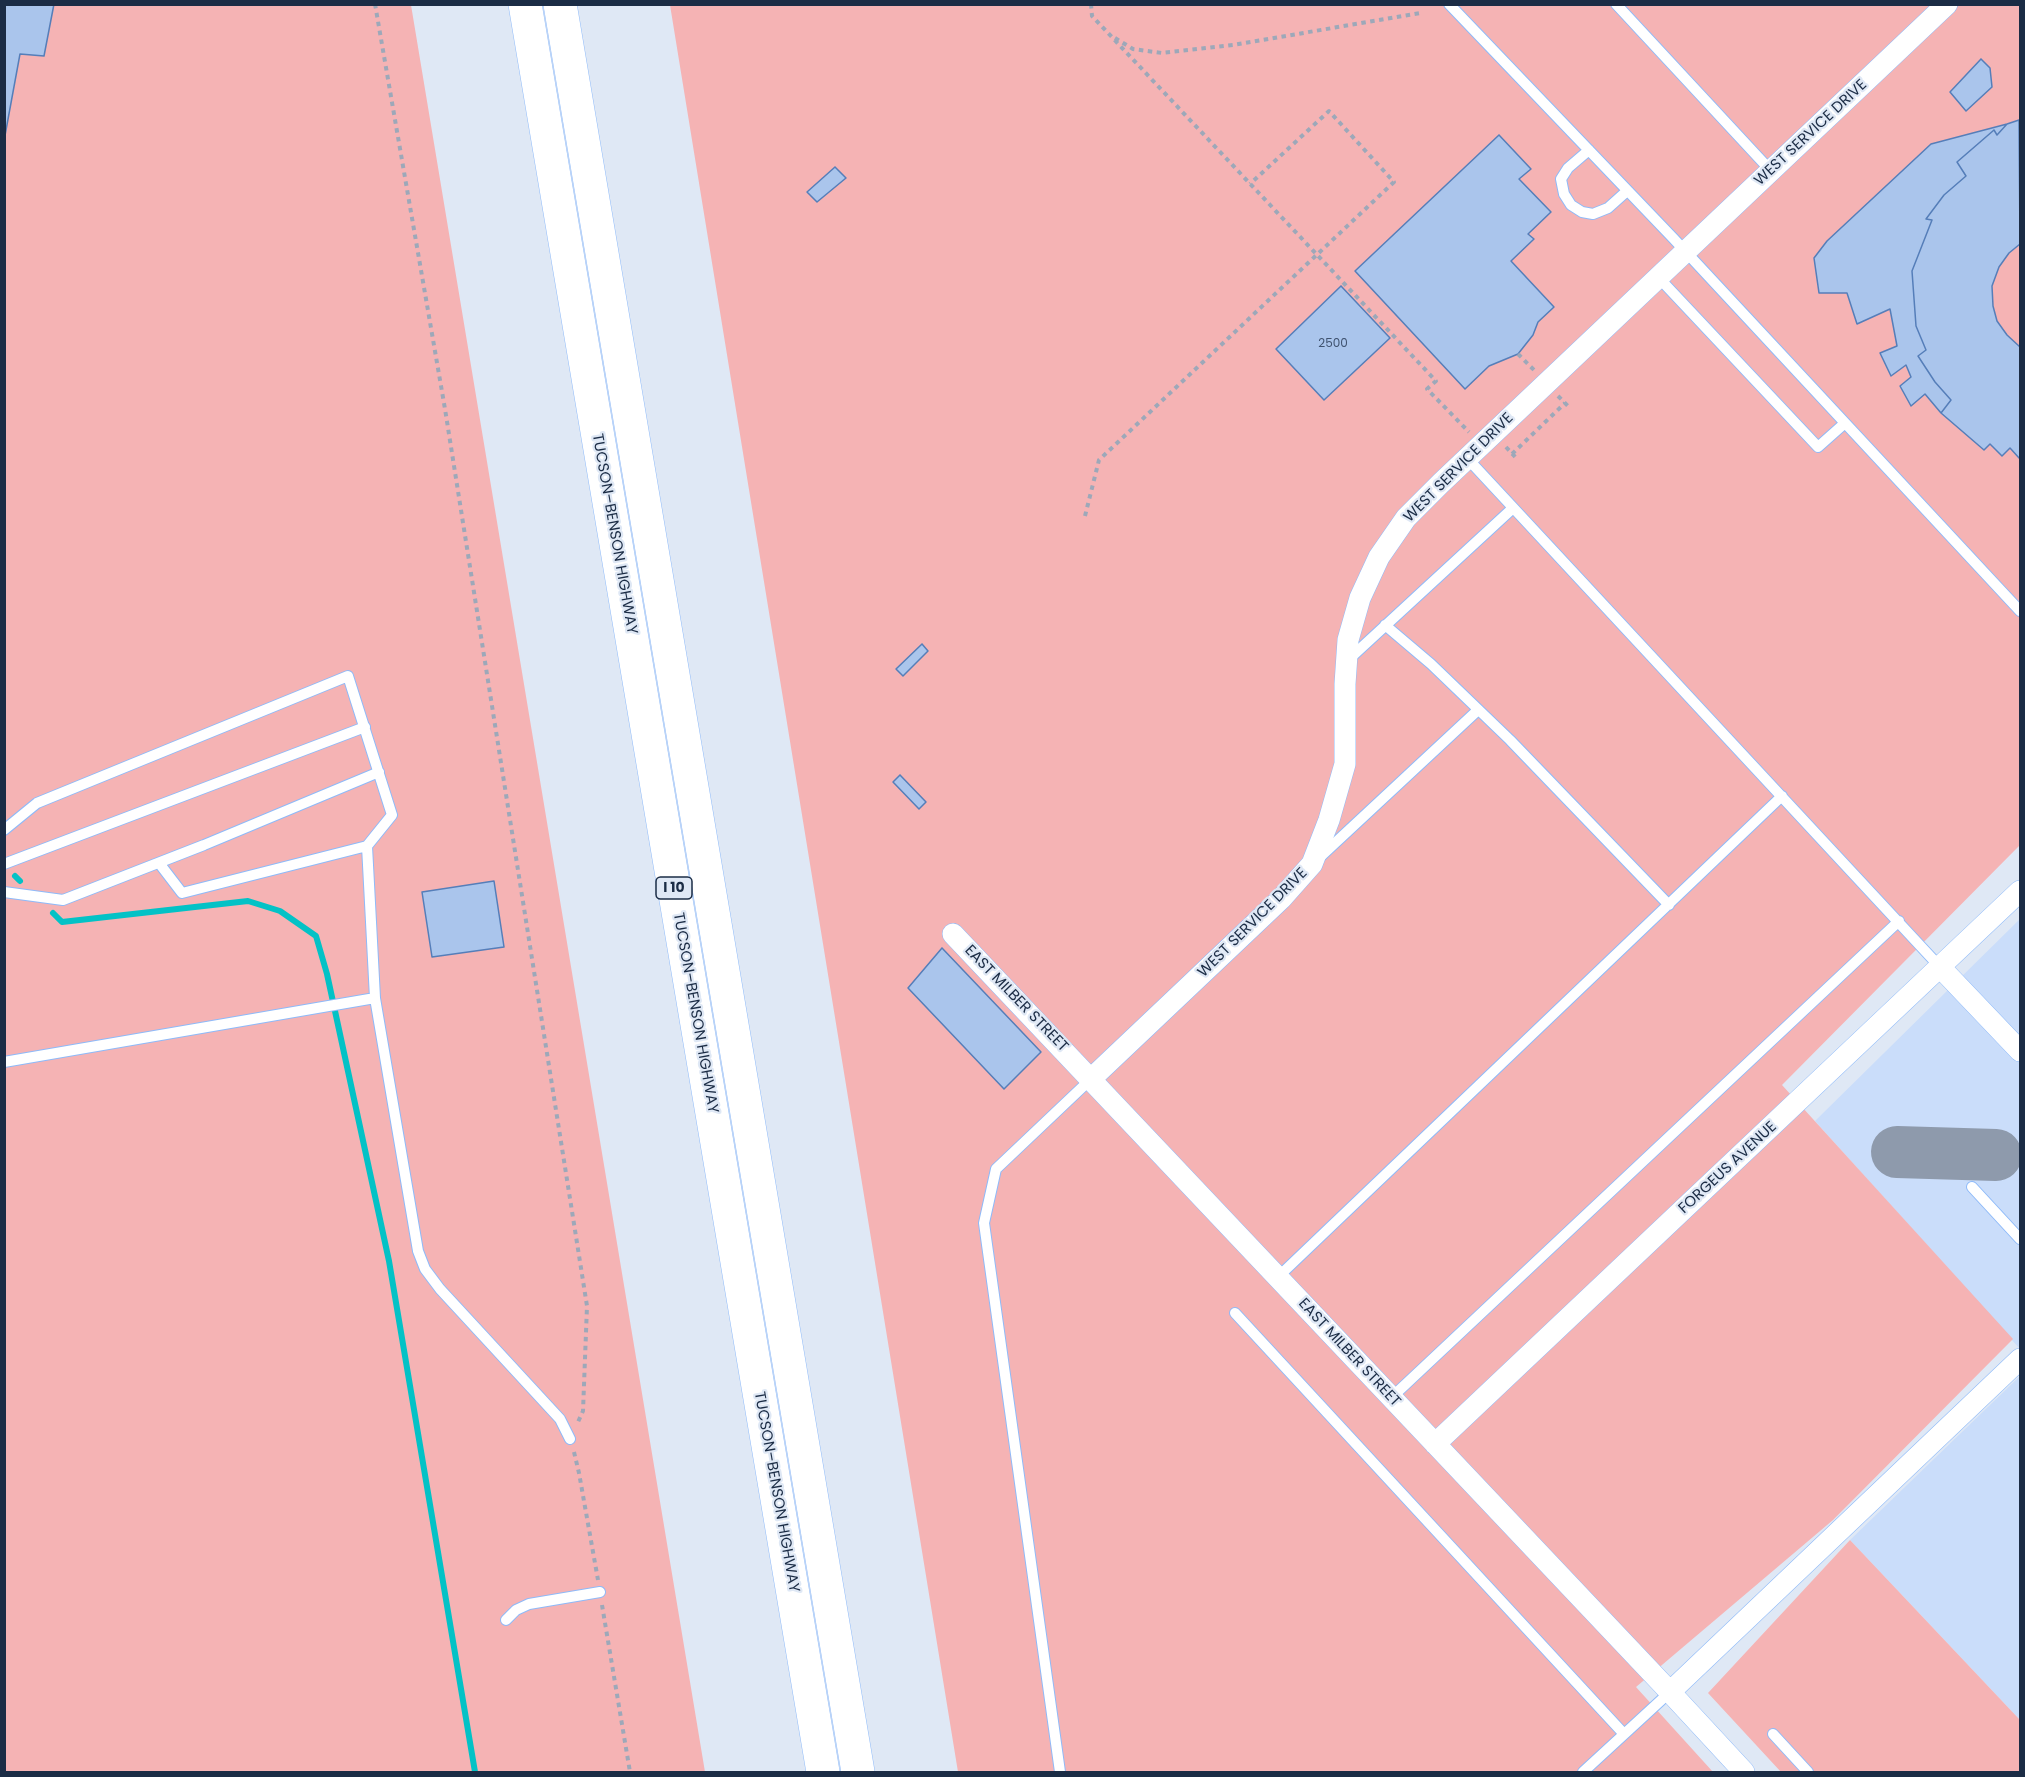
<!DOCTYPE html>
<meta charset="utf-8">
<style>
body{margin:0}
#map{position:relative;width:2025px;height:1777px;overflow:hidden;background:#dfe8f5;font-family:Poppins,sans-serif}
canvas{display:block}
.frame{position:absolute;inset:0;border:6px solid #1b2c45;pointer-events:none}
</style>
<div id="map">
<canvas width="2025" height="1777"></canvas>
<div class="frame"></div>
</div>
<script>
const g = document.querySelector('canvas').getContext('2d');
g.lineJoin = 'round';
function fillPath(path, color) { g.fillStyle = color; g.fill(path, 'evenodd'); }
const poly = rows => new Path2D(rows.map(r => 'M' + r).join(''));
function stroke(path, color, width, dash) { g.strokeStyle = color; g.lineWidth = width; g.lineCap = dash ? 'butt' : 'round'; g.setLineDash(dash || []); g.stroke(path); }
function write(font, color, halo, rows, align = 'center') {
  g.font = font + ' Poppins,sans-serif'; g.lineWidth = 4.5; g.setLineDash([]); g.textBaseline = 'middle'; g.strokeStyle = halo; g.fillStyle = color; for (const [text, x, y, turn = 0] of rows) {
    g.save(); g.translate(x, y); g.rotate((+turn || 0) * Math.PI / 180); g.textAlign = isNaN(turn) ? turn : align; if (halo) g.strokeText(text, 0, 0); g.fillText(text, 0, 0); g.restore();
  }
}
fillPath(poly([
 [2020,919,2020,1349,1815,1121],
 [2020,1376,2020,1720,1850,1540]
]), '#caddfa');
fillPath(poly([
 [5,5,411,5,705,1772,5,1772],
 [670,5,2020,5,2020,845,1782,1085,2013,1339,1833,1520,1636,1687,1713,1772,958,1772],
 [1850,1540,2020,1720,2020,1772,1781,1772,1708,1693]
]), '#f5b3b4');
stroke(poly([
 [15,876,20,881],
 [53,913,62,922,248,901,280,911,316,936,327,974,389,1261,475,1772]
]), '#03c2c6', 6);
stroke(poly([
 [1897,1152,1996,1155]
]), '#8e9aac', 52);
const building = poly([
 [4,4,54,4,44,56,20,54,4,141,4,4],
 [1981,59,1990,68,1992,87,1966,111,1950,92,1981,59],
 [2019,120,2020,244,2009,253,1999,267,1992,286,1993,306,1997,321,2007,335,2020,347,2020,459,2010,448,2002,456,1990,444,1984,450,1941,413,1951,400,1935,382,1918,356,1926,350,1916,326,1912,271,1932,220,1926,219,1944,195,1966,176,1957,162,1994,130,1997,135,2007,124,2019,120],
 [2007,124,1997,135,1994,130,1957,162,1966,176,1944,195,1926,219,1932,220,1912,271,1916,326,1926,350,1918,356,1935,382,1951,400,1941,413,1925,394,1911,406,1900,386,1911,377,1906,365,1891,376,1880,353,1897,346,1890,309,1857,324,1847,293,1819,293,1814,258,1827,241,1931,144,2007,124],
 [1499,135,1531,169,1519,179,1551,212,1528,234,1534,239,1511,261,1554,307,1538,322,1533,335,1518,354,1489,366,1465,389,1355,271,1499,135],
 [835,167,846,178,817,202,807,192,835,167],
 [1341,286,1390,338,1324,400,1276,349,1341,286],
 [922,644,928,651,903,676,896,669,922,644],
 [900,775,926,802,919,809,893,782,900,775],
 [494,881,504,947,432,957,422,892,494,881],
 [942,948,1041,1052,1004,1089,908,988,942,948]
]);
fillPath(building, '#aac5ec');
stroke(building, '#557eb9', 1.5);
const lane = poly([
 [1449,4,1673,238,2020,611],
 [1616,4,1771,171],
 [1589,150,1568,168,1561,179,1564,194,1571,205,1582,212,1593,214,1608,208,1627,191],
 [1659,278,1818,447,1845,423],
 [1467,458,1940,967],
 [1385,625,1431,664,1510,740,1669,905],
 [1348,660,1513,508],
 [4,830,37,803,348,676,392,815,367,846,375,998],
 [1320,857,1478,710],
 [159,863,182,893,367,846],
 [4,864,365,727],
 [4,892,63,900,204,845,379,772],
 [4,1062,375,998,418,1251,425,1269,440,1289,560,1419,570,1439],
 [1972,1187,2020,1239],
 [1278,1277,1782,796],
 [1235,1313,1624,1734],
 [1391,1398,1899,921],
 [506,1620,516,1610,529,1604,600,1592],
 [1773,1734,1808,1772],
 [1060,1772,984,1223,996,1169,1092,1078],
 [1583,1772,1670,1692]
]);
const street = poly([
 [953,934,1670,1692,1744,1772],
 [1940,967,2020,1051],
 [1092,1078,1281,899,1312,864,1329,820,1345,764,1345,684,1348,640,1360,598,1379,557,1406,518,1441,483,1947,4],
 [1435,1444,2020,891],
 [1670,1692,2020,1359]
]);
const highway = poly([
 [525,4,823,1772],
 [560,4,858,1772]
]);
stroke(lane, '#8ebaf9', 12);
stroke(street, '#8ebaf9', 22);
stroke(highway, '#8ebaf9', 34);
stroke(poly([
 [375,4,445,409,587,1306,583,1411,578,1422],
 [1091,4,1092,16,1436,381,1427,389,1469,432],
 [1115,38,1133,49,1162,53,1233,45,1420,13],
 [1518,354,1534,370],
 [1558,396,1570,408],
 [1506,447,1518,460],
 [1512,454,1565,403],
 [1085,516,1099,460,1394,182,1329,111,1250,184],
 [574,1452,579,1473,598,1580],
 [602,1605,630,1772]
]), '#9da8b9', 4, [4.5, 4.5]);
stroke(lane, '#fff', 10);
stroke(street, '#fff', 21);
stroke(highway, '#fff', 33);
write('12px', '#3f526f', null, [
 ["2500",1333,344]
]);
for (const [x, y, w] of [
 [674,888,36]
]) { const box = new Path2D(); box.roundRect(x - w / 2, y - 11, w, 22, 4.5); g.fillStyle = '#dfe8f5'; g.fill(box); stroke(box, '#1b2c45', 1.5); }
write('bold 14px', '#1b2c45', null, [
 ["I 10",674,888]
]);
write('15px', '#1b2c45', '#dfe8f5', [
 ["WEST SERVICE DRIVE",1811,133,-43],
 ["WEST SERVICE DRIVE",1459,468,-45],
 ["TUCSON–BENSON HIGHWAY",614,534,80],
 ["WEST SERVICE DRIVE",1253,923,-45],
 ["EAST MILBER STREET",1016,999,46],
 ["TUCSON–BENSON HIGHWAY",695,1013,80],
 ["FORGEUS AVENUE",1728,1168,-43],
 ["EAST MILBER STREET",1349,1353,47],
 ["TUCSON–BENSON HIGHWAY",776,1492,80]
]);
</script>
